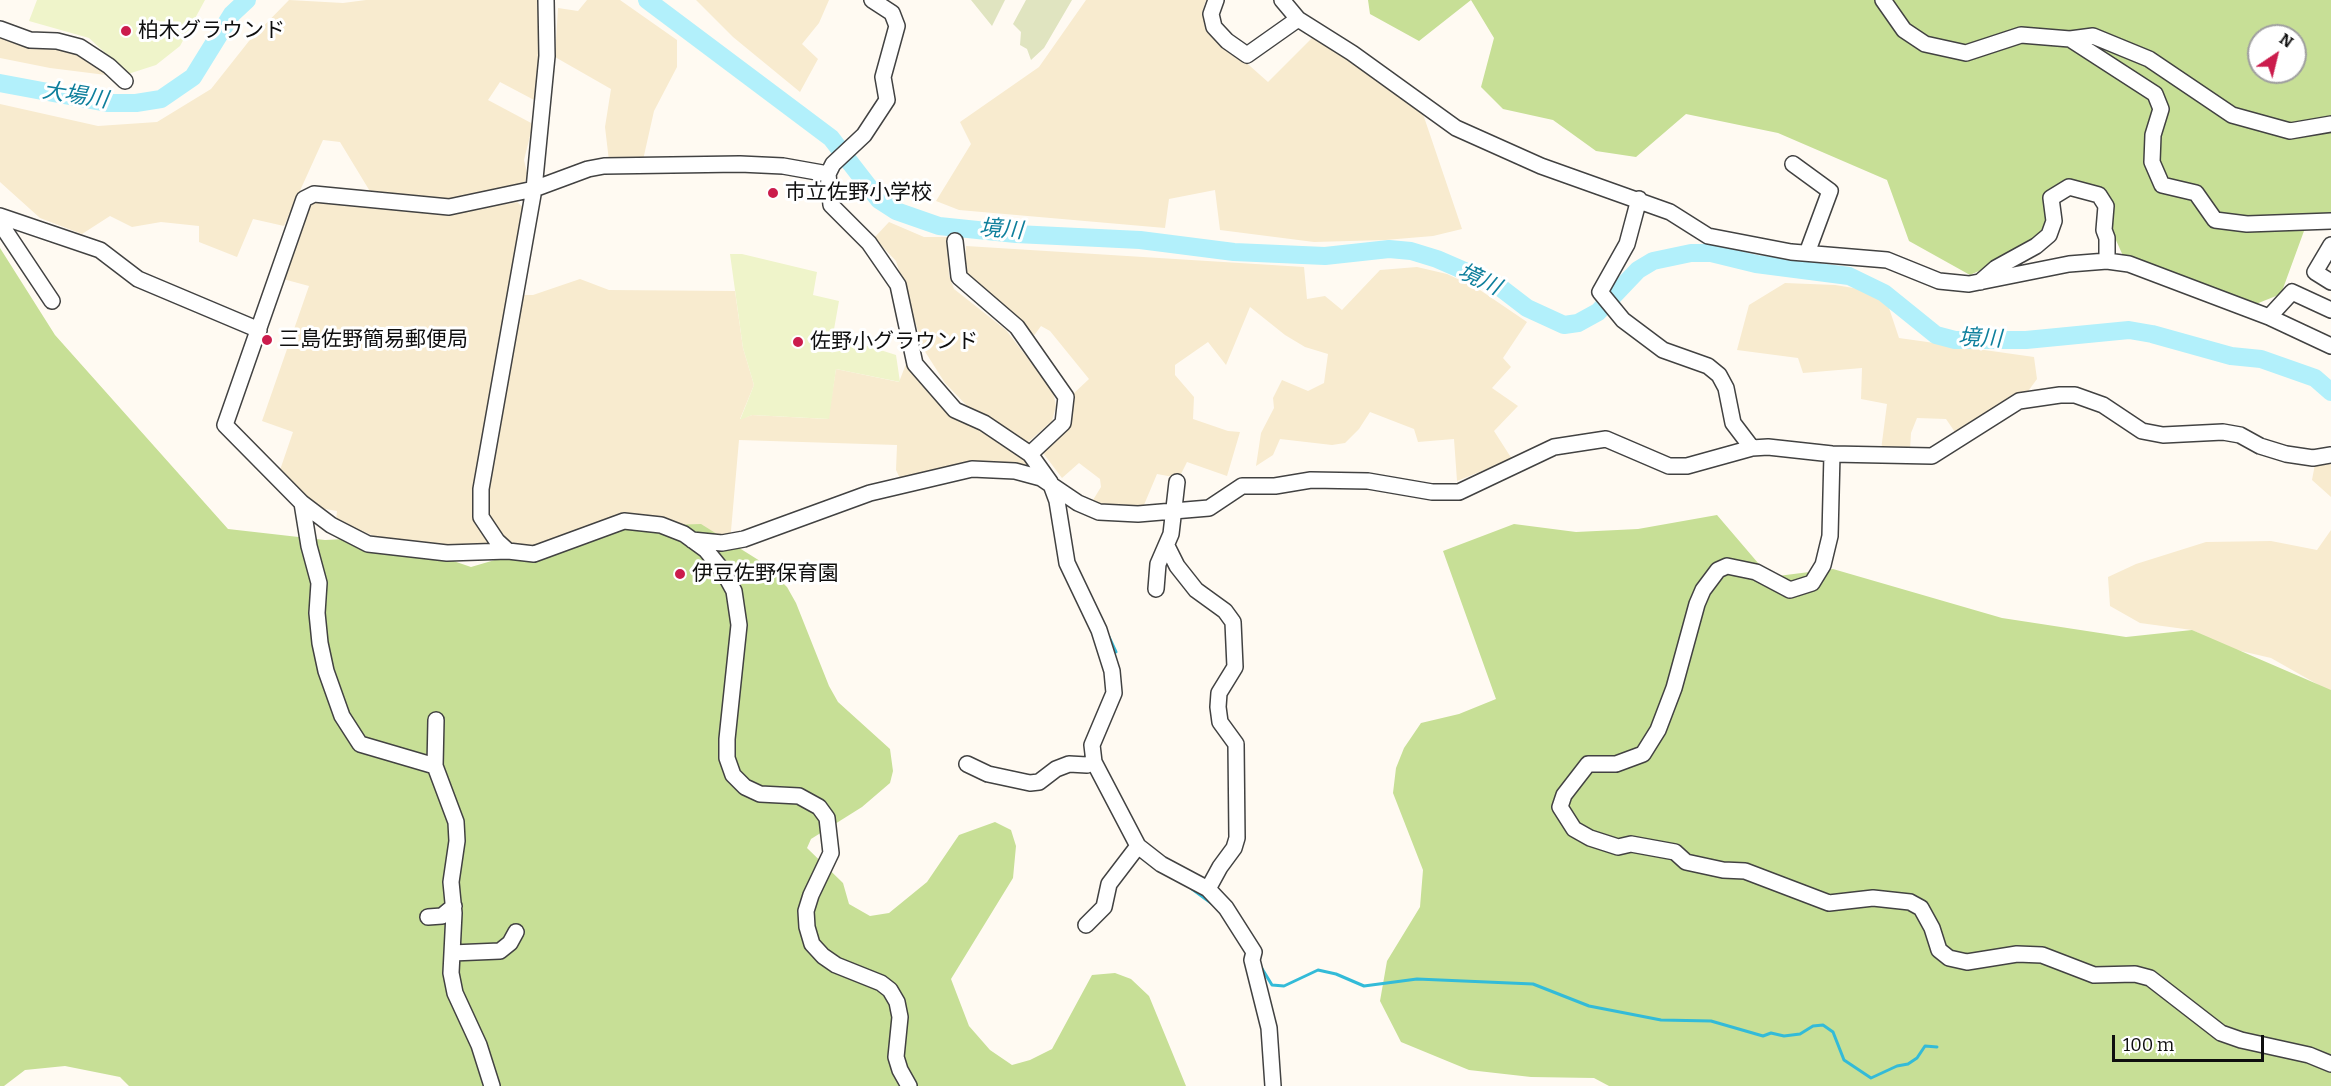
<!DOCTYPE html>
<meta charset="utf-8">
<style>
body{margin:0}
#map{position:relative;width:2331px;height:1086px;overflow:hidden;background:#fffaf2;font-family:Bitter,serif}
canvas{display:block}
.north{position:absolute;left:2247px;top:24px;width:60px;height:60px;box-sizing:border-box;background:#fff;border:2px solid #9f9f9f;border-radius:50%;rotate:35deg;font-size:16px;font-weight:700;line-height:24px;text-align:center;color:#0f0f0f}
.north::after{content:'';display:block;margin:auto;width:21px;height:27px;background:#cb1c4c;clip-path:polygon(50% 0,100% 100%,50% 72%,0 100%)}
.scale{position:absolute;left:2112px;top:1035px;width:152px;height:27px;box-sizing:border-box;border:3px solid #0f0f0f;border-top:0;padding-left:8px;font-size:18px;line-height:21px;white-space:nowrap;color:#0f0f0f;-webkit-text-stroke:4px #fff;paint-order:stroke}
</style>
<div id="map">
<canvas width="2331" height="1086"></canvas>
<div class="north">N</div>
<div class="scale">100 m</div>
</div>
<script>
const g = document.querySelector('canvas').getContext('2d');
g.lineJoin = 'round';
function fillPath(path, color) { g.fillStyle = color; g.fill(path, 'evenodd'); }
const poly = rows => new Path2D(rows.map(r => 'M' + r).join(''));
function stroke(path, color, width, dash) { g.strokeStyle = color; g.lineWidth = width; g.lineCap = dash ? 'butt' : 'round'; g.setLineDash(dash || []); g.stroke(path); }
function write(font, color, halo, rows, align = 'center') {
  g.font = font + ' Bitter,"Noto Sans JP",serif'; g.lineWidth = 6; g.setLineDash([]); g.textBaseline = 'middle'; g.strokeStyle = halo; g.fillStyle = color; for (const [text, x, y, turn = 0] of rows) {
    g.save(); g.translate(x, y); g.rotate((+turn || 0) * Math.PI / 180); g.textAlign = isNaN(turn) ? turn : align; if (halo) g.strokeText(text, 0, 0); g.fillText(text, 0, 0); g.restore();
  }
}
fillPath(poly([
 [289,0,343,3,366,0,540,0,543,40,536,101,500,82,488,100,533,124,524,160,528,177,522,185,452,201,371,193,340,142,323,140,284,226,253,219,237,257,199,242,199,226,161,222,132,227,110,216,82,234,40,218,0,182,0,104,98,126,157,122,211,89,249,41],
 [587,0,620,0,677,40,677,67,654,111,643,160,609,161,605,127,611,89,555,57,558,8,578,11],
 [696,0,829,0,819,23,802,44,818,59,800,92,733,37],
 [1086,0,1206,0,1202,13,1205,26,1268,82,1313,37,1344,56,1423,114,1462,229,1433,236,1385,240,1314,242,1220,230,1215,190,1169,199,1165,228,959,210,936,201,971,144,960,122,1039,67],
 [0,34,74,50,114,76,50,68,0,58],
 [321,200,447,215,517,202,524,208,516,295,533,295,580,279,609,290,735,291,743,348,754,385,740,419,752,415,828,419,836,369,899,382,906,364,915,364,955,410,1016,452,1035,470,996,470,903,485,896,470,897,445,739,440,730,542,589,532,508,551,410,550,336,521,337,511,319,508,280,470,293,432,262,421,309,286,283,279,310,203],
 [889,222,924,237,947,237,949,275,954,289,1006,330,1053,391,1056,406,1052,421,1025,445,971,410,945,383,924,350,896,261,874,238],
 [966,246,1304,267,1307,299,1325,296,1342,310,1380,270,1417,267,1447,274,1477,288,1527,322,1503,358,1511,367,1492,388,1518,406,1494,431,1512,459,1457,481,1454,439,1418,442,1414,429,1370,412,1359,429,1345,443,1332,445,1280,439,1273,455,1256,466,1261,433,1274,408,1273,398,1282,380,1308,391,1324,383,1328,354,1305,347,1285,335,1250,307,1226,365,1208,342,1175,365,1175,375,1194,397,1193,419,1228,431,1240,432,1227,476,1187,462,1179,478,1157,474,1141,512,1098,506,1093,500,1101,487,1100,479,1079,463,1062,478,1040,449,1072,395,1089,379,1050,331,1041,326,1033,337,964,276],
 [1785,283,1835,285,1884,293,1899,338,2034,357,2037,379,2026,394,1957,435,1946,419,1917,418,1911,433,1910,450,1881,450,1887,404,1861,399,1862,368,1803,373,1798,358,1737,350,1749,305],
 [2316,459,2331,459,2331,497,2312,480],
 [2331,530,2331,692,2271,658,2232,649,2192,630,2140,623,2110,606,2108,577,2136,564,2206,542,2271,541,2317,550]
]), '#f8ebcf');
fillPath(poly([
 [1368,0,2331,0,2331,218,2308,220,2281,294,2251,306,2124,258,2115,238,2107,204,2100,191,2047,196,2053,226,2040,243,1970,275,1909,241,1887,180,1778,133,1686,114,1636,157,1596,151,1553,120,1503,109,1481,87,1494,38,1471,0,1419,41,1370,14],
 [2259,36,2295,36,2295,72,2259,72],
 [0,248,55,335,228,529,325,540,383,537,471,567,607,527,701,524,760,561,787,587,796,603,829,686,838,702,890,749,893,771,890,783,862,807,811,839,807,848,843,883,849,904,870,916,889,913,927,882,959,835,995,822,1011,830,1016,846,1013,878,951,979,969,1026,990,1050,1012,1065,1030,1060,1052,1049,1092,975,1115,973,1131,979,1149,996,1186,1086,129,1086,120,1077,65,1066,25,1070,4,1086,0,1086],
 [1717,515,1770,577,1833,569,2002,618,2126,637,2192,630,2331,690,2331,1086,1609,1086,1594,1078,1531,1077,1469,1070,1401,1042,1380,1001,1387,961,1420,907,1423,870,1393,793,1396,768,1404,748,1421,723,1459,714,1496,699,1443,551,1514,524,1576,532,1638,529]
]), '#c7df96');
fillPath(poly([
 [971,0,1005,0,992,26],
 [1026,0,1072,0,1044,48,1031,60,1027,49,1020,45,1021,32,1013,24]
]), '#e0e4c0');
fillPath(poly([
 [37,0,205,0,180,46,156,65,128,74,89,38,29,21],
 [730,254,742,254,817,272,813,295,839,301,833,335,896,355,900,382,836,369,829,419,752,415,740,420,754,385,743,348]
]), '#eff4ca');
stroke(poly([
 [949,227,949,230],
 [957,284,985,309],
 [1109,637,1116,652],
 [1137,854,1155,868],
 [1192,889,1211,903],
 [1261,967,1272,985,1284,986,1318,970,1336,974,1364,986,1417,979,1533,984,1589,1006,1661,1020,1711,1021,1763,1036,1771,1033,1784,1036,1800,1034,1813,1026,1823,1025,1833,1032,1844,1060,1871,1078,1897,1066,1908,1064,1917,1058,1925,1046,1937,1047]
]), '#33bbd8', 3);
stroke(poly([
 [647,0,831,138,879,200,896,211,939,226,1016,234,1140,240,1234,252,1325,256,1389,249,1411,251,1437,259,1497,285,1527,308,1564,325,1578,323,1598,312,1638,270,1653,261,1691,253,1711,253,1756,264,1849,276,1884,293,1936,335,1955,340,2026,340,2129,330,2152,334,2231,356,2261,359,2315,378,2331,392],
 [0,83,107,103,136,103,161,99,193,77,232,14,247,0]
]), '#b2f0fb', 18);
const minor = poly([
 [546,0,547,56,534,189,481,489,481,517,497,541,508,551,534,554,624,521,661,525,684,534,706,550,723,571,734,591,739,625,727,739,727,758,733,775,745,787,760,794,799,796,819,807,827,818,831,853,811,895,806,911,807,927,812,944,823,956,836,965,881,983,890,990,897,1002,900,1017,896,1057,900,1070,909,1086],
 [872,0,892,13,897,26,883,77,887,100,864,135,833,164,828,174,831,205,869,243,898,285,915,364,955,410,984,423,1030,454,1050,482,1057,501,1067,563,1099,630,1112,671,1114,693,1092,745,1094,762,1138,846,1161,864,1208,889,1226,908,1254,952,1252,960,1269,1028,1273,1086],
 [1216,0,1211,14,1214,27,1227,41,1247,55,1298,19],
 [1282,0,1298,19,1352,53,1456,128,1541,166,1670,212,1708,236,1791,252,1887,260,1939,281,1969,284,2069,264,2107,261,2129,264,2269,317,2331,346],
 [1883,0,1904,30,1925,44,1966,53,2021,35,2070,39,2093,36,2149,59,2232,115,2290,131,2331,124],
 [0,29,30,40,57,41,80,47,109,66,125,81],
 [2070,39,2155,94,2161,109,2153,135,2152,162,2162,185,2196,193,2215,220,2247,224,2331,221],
 [1793,164,1830,191,1807,253],
 [1639,199,1627,244,1600,292,1623,320,1663,350,1708,366,1719,375,1726,388,1733,423,1752,448],
 [0,216,100,250,138,279,259,330],
 [0,216,6,232,52,301],
 [955,241,959,277,1017,327,1066,397,1063,423,1030,454],
 [2331,245,2315,272,2331,282],
 [1980,282,1996,268,2036,246,2049,235,2054,221,2051,198,2069,187,2099,195,2106,206,2104,230,2107,238,2107,261],
 [2269,317,2292,292,2331,310],
 [1832,454,1830,536,1823,565,1812,583,1790,590,1756,572,1727,566,1718,570,1703,590,1697,604,1674,688,1658,730,1643,754,1616,764,1588,764,1564,795,1560,807,1574,829,1590,838,1618,847,1631,844,1675,852,1686,862,1723,870,1745,871,1829,903,1873,898,1910,902,1921,908,1932,928,1939,950,1949,958,1967,962,2017,954,2042,955,2094,975,2135,974,2150,978,2221,1033,2241,1040,2309,1055,2331,1064],
 [302,503,309,546,319,583,317,613,320,643,326,671,342,716,360,744,435,766,456,822,457,841,451,882,454,913,451,973,455,993,479,1045,492,1086],
 [692,540,722,543,744,539,870,493,972,469,1015,471,1041,478,1078,503,1099,512,1138,514,1209,508,1242,486,1275,486,1311,480,1368,481,1432,492,1459,492,1554,447,1606,439,1669,466,1687,466,1752,448,1768,447,1832,454,1932,456,2019,401,2060,395,2075,395,2103,405,2142,431,2163,435,2223,432,2240,435,2260,446,2286,454,2313,458,2331,455],
 [1167,546,1177,566,1196,590,1225,611,1233,622,1235,667,1219,693,1218,707,1220,722,1236,744,1237,838,1234,848,1220,867,1208,889],
 [508,551,447,553,368,544,331,525,302,503,225,425,304,199,314,194,449,207,534,189,588,169,604,166,740,164,783,166,828,174],
 [1156,589,1158,564,1171,534,1177,482],
 [967,764,988,774,1030,783,1039,782,1056,769,1069,764,1087,765,1094,762],
 [435,766,436,720],
 [428,917,442,916,454,906],
 [1086,925,1104,907,1109,884,1138,846],
 [452,953,500,951,510,943,516,932]
]);
stroke(minor, '#424242', 18);
stroke(minor, '#fff', 15);
for (const [x, y, r, color] of [
 [126,31,6,"#cb1c4c"],
 [773,193,6,"#cb1c4c"],
 [267,340,6,"#cb1c4c"],
 [798,342,6,"#cb1c4c"],
 [680,574,6,"#cb1c4c"]
]) { const dot = new Path2D(); dot.arc(x, y, r, 0, 2 * Math.PI); g.fillStyle = color; g.fill(dot); stroke(dot, '#fff', 2); }
write('21px', '#0f0f0f', '#fff', [
 ["柏木グラウンド",138,31],
 ["市立佐野小学校",785,193],
 ["三島佐野簡易郵便局",279,340],
 ["佐野小グラウンド",810,342],
 ["伊豆佐野保育園",692,574]
], 'left');
write('italic 22px', '#0e7f9c', '#fff', [
 ["大場川",75,96,9],
 ["境川",1001,230,4],
 ["境川",1479,280,25],
 ["境川",1980,339,2]
]);
</script>
